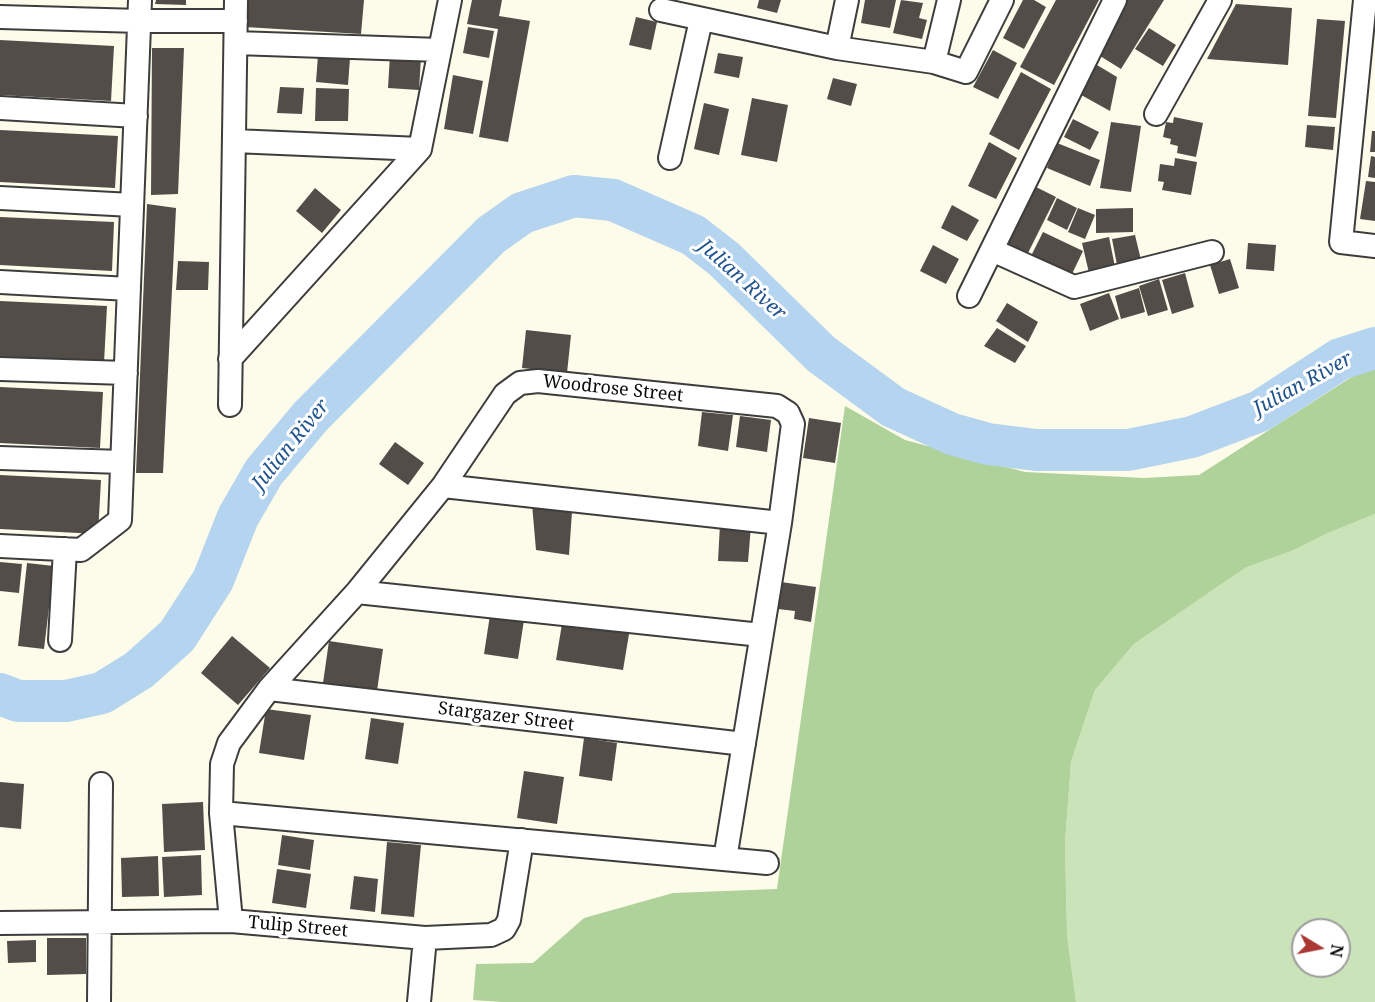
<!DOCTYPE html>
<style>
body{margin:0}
#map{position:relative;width:1375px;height:1002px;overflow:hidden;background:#fdfbea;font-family:"Noto Serif",serif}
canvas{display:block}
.north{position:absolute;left:1291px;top:918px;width:60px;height:60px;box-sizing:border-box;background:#fff;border:2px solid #9d9d9d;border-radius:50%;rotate:100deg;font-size:16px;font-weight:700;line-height:24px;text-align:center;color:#0a0a0a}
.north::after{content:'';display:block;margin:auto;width:21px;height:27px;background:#aa3732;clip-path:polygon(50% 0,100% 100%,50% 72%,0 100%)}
</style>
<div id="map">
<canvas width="1375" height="1002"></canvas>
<div class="north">N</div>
</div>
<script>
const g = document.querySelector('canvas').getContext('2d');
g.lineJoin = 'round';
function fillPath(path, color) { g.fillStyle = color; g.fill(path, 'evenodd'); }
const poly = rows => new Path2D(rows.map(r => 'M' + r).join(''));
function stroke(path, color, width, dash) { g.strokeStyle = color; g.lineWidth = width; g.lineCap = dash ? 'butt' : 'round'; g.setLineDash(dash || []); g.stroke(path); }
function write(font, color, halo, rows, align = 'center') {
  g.font = font + ' "Noto Serif",serif'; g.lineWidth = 6; g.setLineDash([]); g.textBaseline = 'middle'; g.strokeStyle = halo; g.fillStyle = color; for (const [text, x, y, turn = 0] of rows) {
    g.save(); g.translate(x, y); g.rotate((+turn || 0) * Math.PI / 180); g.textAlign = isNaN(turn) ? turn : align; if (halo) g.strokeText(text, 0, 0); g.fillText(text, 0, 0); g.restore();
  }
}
fillPath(poly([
 [1375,514,1375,1002,1076,1002,1067,935,1065,843,1071,762,1095,690,1134,644,1245,568,1294,550,1328,533],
 [1303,930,1339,930,1339,966,1303,966]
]), '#cbe3b8');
fillPath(poly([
 [1375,362,1375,514,1328,533,1294,550,1245,568,1134,644,1095,690,1071,762,1065,843,1067,935,1076,1002,502,1002,473,1000,476,964,533,963,584,918,673,893,777,889,845,406,905,440,1025,472,1144,478,1199,475]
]), '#aed299');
stroke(poly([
 [0,694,18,701,66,701,102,693,139,670,177,636,213,580,238,517,264,472,311,416,491,235,522,213,574,196,613,200,693,235,724,259,821,354,893,407,952,434,988,444,1036,450,1128,450,1192,437,1260,411,1340,359,1375,348]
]), '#b4d4ef', 42);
fillPath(poly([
 [156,0,186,0,186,5,155,4],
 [247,0,364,0,361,34,245,27],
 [472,0,502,0,499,16,530,21,508,142,479,137,498,29,467,24],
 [759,0,781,0,777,13,757,8],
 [865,0,896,0,890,28,861,23],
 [901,0,923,3,919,18,927,20,922,39,893,33],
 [1023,0,1034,0,1046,7,1024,49,1003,38],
 [1056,0,1099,0,1054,85,1020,67],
 [1123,0,1164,0,1121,69,1092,51],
 [1236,4,1292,8,1288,65,1207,59],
 [636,17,657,22,651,50,629,45],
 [1317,19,1345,21,1336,118,1308,116],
 [468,27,494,31,489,58,463,53],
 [1149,28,1176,45,1163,66,1135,49],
 [0,40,114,46,111,101,0,95],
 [152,48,184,48,178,194,151,195],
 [993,50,1017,63,998,99,973,87],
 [718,53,743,57,739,78,714,73],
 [318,55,350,58,348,85,316,82],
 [390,55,421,57,419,90,388,88],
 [1092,62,1117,77,1110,111,1074,91],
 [1021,72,1051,89,1019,150,989,134],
 [453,75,483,81,473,134,444,129],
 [833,78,857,84,851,106,827,99],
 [280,87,304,88,302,114,277,113],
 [316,88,349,89,348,121,315,121],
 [752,98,788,105,777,162,741,155],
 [704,103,729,109,719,155,694,149],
 [1174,117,1203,123,1196,157,1177,153,1178,146,1170,144,1171,139,1163,137,1166,122,1173,123],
 [1073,119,1099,132,1090,150,1064,137],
 [1111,122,1141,126,1131,192,1100,188],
 [1307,125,1335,127,1333,150,1305,147],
 [0,130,118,136,115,188,0,182],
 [1372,131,1375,131,1375,152,1370,152],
 [989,142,1017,158,996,199,968,186],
 [1057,143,1100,160,1090,186,1047,168],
 [1371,156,1375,157,1375,178,1368,177],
 [1175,158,1197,162,1191,195,1162,190,1164,182,1158,181,1160,164,1174,166],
 [1366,181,1375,182,1375,221,1360,219],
 [1030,184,1056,197,1027,255,1002,243],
 [315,188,341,210,322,233,296,211],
 [1057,198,1077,208,1067,230,1047,220],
 [147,204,176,208,163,473,136,473],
 [952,205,979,220,967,241,941,228],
 [1078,208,1095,215,1085,239,1068,232],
 [1133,208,1133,232,1096,233,1096,209],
 [0,217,114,222,112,271,0,265],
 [1043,232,1083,251,1071,276,1031,256],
 [1135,235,1141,260,1117,265,1112,239],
 [1109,237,1115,267,1089,273,1082,243],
 [1248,243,1276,245,1274,271,1246,269],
 [933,245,959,259,946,284,920,271],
 [1230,259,1239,288,1219,294,1210,265],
 [178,261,209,262,208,290,176,290],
 [1185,273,1194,307,1172,314,1162,280],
 [1159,279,1168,310,1148,316,1139,286],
 [1139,288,1145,312,1121,319,1115,296],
 [1109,293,1119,319,1090,331,1080,304],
 [0,301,107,306,104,363,0,358],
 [1007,303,1038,322,1028,342,996,321],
 [997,328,1026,346,1015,363,984,346],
 [526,330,571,335,567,373,522,368],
 [0,387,103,392,100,448,0,443],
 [702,412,733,415,728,451,698,446],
 [740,416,771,420,767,452,736,447],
 [809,418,841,423,835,463,803,458],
 [395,442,424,463,408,485,379,464],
 [0,475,101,480,98,534,0,529],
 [532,504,572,512,569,555,536,550],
 [720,524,751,526,748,562,718,561],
 [0,562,22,564,19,593,0,591],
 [27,563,54,566,44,649,18,646],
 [781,582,816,587,811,622,794,619,795,611,778,609],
 [490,615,524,620,518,659,484,654],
 [563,618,630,628,623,670,556,660],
 [232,636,270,668,238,705,201,673],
 [329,641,383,649,377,691,323,683],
 [266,709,311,715,304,760,259,753],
 [371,718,404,723,398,764,365,759],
 [584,738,617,743,612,781,579,776],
 [524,771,564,777,557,824,517,818],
 [0,782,24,784,21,829,0,827],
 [203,802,205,850,164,852,162,804],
 [282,835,314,840,310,870,278,865],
 [387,842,421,845,414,917,381,914],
 [201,855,202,895,164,897,162,857],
 [158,856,159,896,122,897,121,858],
 [277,869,311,874,306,908,272,903],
 [354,876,378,879,375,912,350,909],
 [47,938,86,938,86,974,47,975],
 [36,940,36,962,8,963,7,941]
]), '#524d48');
const street = poly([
 [949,0,934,62,966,72,1002,0],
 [1365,0,1341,242,1375,246],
 [661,10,837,48,847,0],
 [0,17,140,21,236,21],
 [236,43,440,50],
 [837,48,934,62],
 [0,108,136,116],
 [1156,114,1220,0],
 [234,141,420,149],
 [670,158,701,20],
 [0,198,132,205],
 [992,250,1074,287,1212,252],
 [0,282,129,289],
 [969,296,1115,0],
 [230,359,420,149,450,0],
 [0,369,126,373],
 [230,405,236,0],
 [0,458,122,462],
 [443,486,780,523],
 [0,546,81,550,120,520,140,0],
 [357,592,761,635],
 [60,640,65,549],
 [269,689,744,744],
 [221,813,767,863],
 [231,921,221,813,222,764,229,743,269,689,357,592,443,486,505,394,520,383,538,381,777,406,788,413,793,424,780,523,725,859],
 [0,923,231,921,425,938,491,935,504,929,509,920,522,840],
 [99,1002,101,784],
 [419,1002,425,938]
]);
stroke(street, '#3d3d3d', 26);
stroke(street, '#fff', 22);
write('18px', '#0a0a0a', '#fff', [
 ["Woodrose Street",613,389,6],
 ["Stargazer Street",506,717,7],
 ["Tulip Street",298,927,5]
]);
write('italic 20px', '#22558e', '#fff', [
 ["Julian River",742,280,42],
 ["Julian River",1303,384,-29],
 ["Julian River",291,445,-51]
]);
</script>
